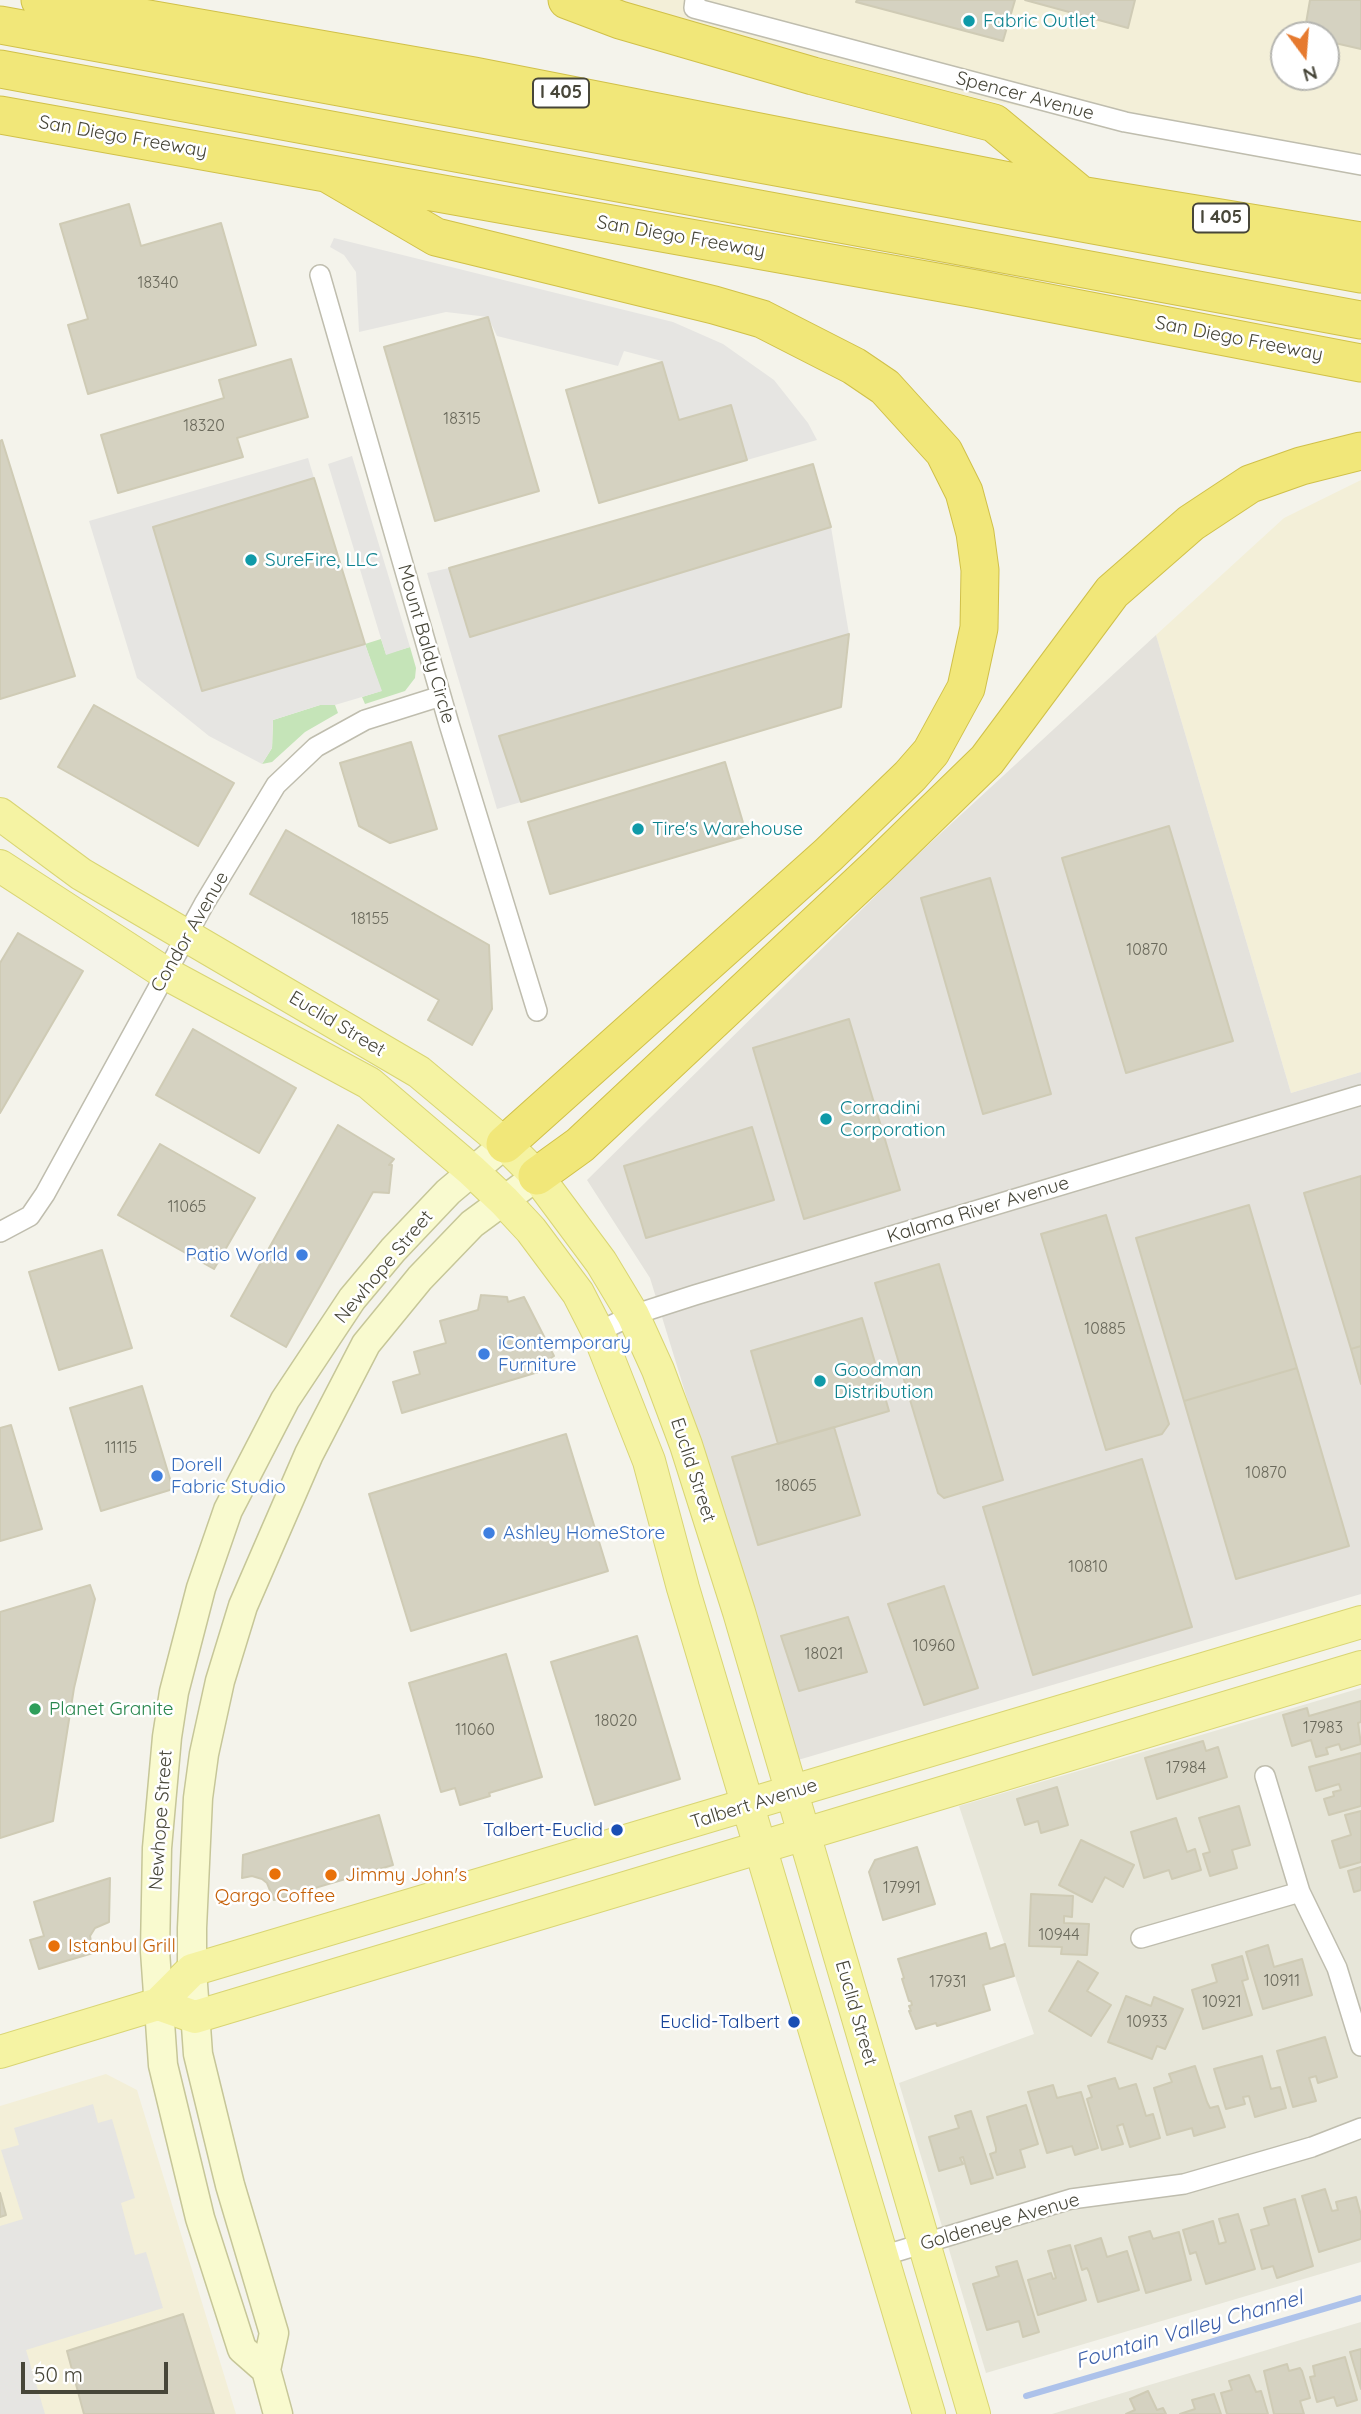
<!DOCTYPE html>
<style>
body{margin:0}
#map{position:relative;width:1361px;height:2414px;overflow:hidden;background:#f4f3eb;font-family:Quicksand,sans-serif}
canvas{display:block}
.north{position:absolute;left:1270px;top:21px;width:70px;height:70px;box-sizing:border-box;background:#fff;border:2px solid #b5b5b0;border-radius:50%;rotate:164deg;font-size:19px;font-weight:700;line-height:28px;text-align:center;color:#474639}
.north::after{content:'';display:block;margin:auto;width:24px;height:32px;background:#e67a2f;clip-path:polygon(50% 0,100% 100%,50% 72%,0 100%)}
.scale{position:absolute;left:21px;top:2362px;width:147px;height:32px;box-sizing:border-box;border:4px solid #474639;border-top:0;padding-left:9px;font-size:21px;line-height:24px;white-space:nowrap;color:#474639;-webkit-text-stroke:5px #fff;paint-order:stroke}
</style>
<div id="map">
<canvas width="1361" height="2414"></canvas>
<div class="north">N</div>
<div class="scale">50 m</div>
</div>
<script>
const g = document.querySelector('canvas').getContext('2d');
g.lineJoin = 'round';
function fillPath(path, color) { g.fillStyle = color; g.fill(path, 'evenodd'); }
const poly = rows => new Path2D(rows.map(r => 'M' + r).join(''));
function stroke(path, color, width, dash) { g.strokeStyle = color; g.lineWidth = width; g.lineCap = dash ? 'butt' : 'round'; g.setLineDash(dash || []); g.stroke(path); }
function write(font, color, halo, rows, align = 'center') {
  g.font = font + ' Quicksand,sans-serif'; g.lineWidth = 5; g.setLineDash([]); g.textBaseline = 'middle'; g.strokeStyle = halo; g.fillStyle = color; for (const [text, x, y, turn = 0] of rows) {
    g.save(); g.translate(x, y); g.rotate((+turn || 0) * Math.PI / 180); g.textAlign = isNaN(turn) ? turn : align; if (halo) g.strokeText(text, 0, 0); g.fillText(text, 0, 0); g.restore();
  }
}
fillPath(poly([
 [1361,1688,1361,2262,986,2373,899,2083,1034,2034,959,1806],
 [1361,2322,1361,2414,1052,2414]
]), '#e7e6d9');
fillPath(poly([
 [587,0,1361,0,1361,172,651,35],
 [1284,35,1326,35,1326,77,1284,77],
 [1361,480,1361,1072,1291,1093,1156,635,1284,518],
 [106,2074,137,2090,236,2414,0,2414,0,2106]
]), '#f3efd8');
fillPath(poly([
 [1156,635,1291,1093,1361,1072,1361,1594,798,1760,650,1278,587,1180,914,858]
]), '#e4e2dc');
fillPath(poly([
 [381,639,386,654,410,647,416,668,415,678,405,691,365,704,362,697,381,691,365,644],
 [320,705,335,705,338,713,305,732,272,762,262,764,272,748,273,720]
]), '#c5e4b8');
fillPath(poly([
 [334,238,673,322,723,344,774,380,808,423,817,440,747,460,731,405,679,420,662,361,624,351,618,366,497,336,488,317,446,312,359,332,356,272,344,255,330,247],
 [352,456,410,647,386,655,328,464],
 [308,458,314,478,153,527,202,690,365,644,382,691,335,705,320,705,273,720,272,748,262,764,209,736,137,678,89,521],
 [831,527,849,634,499,736,521,802,497,809,427,573,449,568,470,637],
 [93,2104,98,2123,112,2119,135,2198,121,2203,135,2255,146,2252,163,2308,26,2350,45,2414,0,2414,0,2226,23,2219,1,2150,19,2145,14,2128]
]), '#e6e5e2');
stroke(poly([
 [1026,2396,1361,2298]
]), '#adc2ea', 6);
const building = poly([
 [857,0,1015,0,1003,41,856,2,857,0],
 [1025,0,1135,0,1128,28,1025,0],
 [1310,0,1361,0,1361,49,1326,41,1326,35,1304,35,1310,0],
 [129,204,141,246,221,223,256,345,88,394,68,325,88,319,60,224,129,204],
 [488,317,539,491,435,521,384,347,488,317],
 [291,359,308,417,237,438,243,457,118,493,101,435,224,398,219,380,291,359],
 [662,362,679,420,731,405,747,460,599,503,566,390,662,362],
 [2,440,75,676,0,699,0,441,2,440],
 [813,464,831,527,470,637,449,568,813,464],
 [314,478,365,644,202,691,153,527,314,478],
 [849,634,841,707,521,802,499,736,849,634],
 [94,705,234,783,198,846,58,767,94,705],
 [411,742,437,829,390,843,359,826,340,763,411,742],
 [725,762,747,836,550,894,528,822,725,762],
 [1169,826,1233,1041,1126,1073,1062,858,1169,826],
 [286,830,489,945,492,1009,472,1045,428,1020,439,1000,250,894,286,830],
 [990,878,1051,1094,983,1114,921,898,990,878],
 [18,933,83,971,0,1113,0,963,18,933],
 [849,1019,900,1190,804,1219,753,1048,849,1019],
 [193,1029,296,1088,259,1153,156,1095,193,1029],
 [338,1125,394,1159,389,1165,392,1165,389,1193,373,1192,286,1347,231,1316,338,1125],
 [752,1127,774,1200,646,1238,624,1166,752,1127],
 [160,1144,255,1198,214,1269,118,1215,160,1144],
 [1361,1176,1361,1346,1351,1349,1304,1193,1361,1176],
 [1249,1205,1297,1368,1184,1401,1136,1238,1249,1205],
 [1106,1215,1169,1424,1162,1434,1106,1450,1041,1234,1106,1215],
 [102,1250,132,1348,59,1370,29,1272,102,1250],
 [939,1264,1003,1480,944,1498,938,1493,875,1283,939,1264],
 [481,1295,507,1297,508,1302,524,1297,554,1356,543,1363,545,1370,402,1413,393,1382,420,1374,414,1352,446,1343,440,1321,478,1310,481,1295],
 [862,1318,889,1411,778,1444,751,1351,862,1318],
 [1361,1346,1361,1384,1351,1349,1361,1346],
 [1297,1368,1349,1546,1236,1579,1184,1401,1297,1368],
 [142,1386,173,1489,101,1511,70,1408,142,1386],
 [11,1425,42,1529,0,1541,0,1428,11,1425],
 [834,1427,860,1515,758,1545,732,1457,834,1427],
 [566,1434,608,1571,411,1631,369,1494,566,1434],
 [1142,1459,1192,1627,1033,1675,983,1507,1142,1459],
 [90,1585,95,1599,74,1688,53,1821,0,1838,0,1612,90,1585],
 [944,1586,978,1688,924,1705,888,1604,944,1586],
 [848,1617,867,1672,799,1691,781,1636,848,1617],
 [637,1636,680,1779,595,1805,551,1662,637,1636],
 [506,1654,542,1777,489,1793,490,1796,460,1805,455,1788,441,1792,409,1683,506,1654],
 [1361,1701,1361,1722,1358,1723,1361,1744,1341,1750,1339,1744,1326,1748,1328,1754,1316,1757,1311,1740,1292,1746,1283,1715,1307,1708,1309,1716,1361,1701],
 [1203,1741,1206,1751,1218,1747,1227,1777,1157,1799,1145,1758,1203,1741],
 [1361,1753,1361,1806,1329,1815,1324,1799,1334,1796,1333,1792,1341,1790,1339,1784,1316,1791,1309,1767,1361,1753],
 [1057,1787,1068,1825,1041,1833,1038,1821,1025,1825,1017,1799,1057,1787],
 [1239,1806,1250,1845,1232,1850,1237,1868,1210,1876,1203,1854,1210,1852,1199,1818,1239,1806],
 [1361,1811,1361,1862,1340,1868,1332,1841,1351,1835,1345,1815,1361,1811],
 [379,1815,393,1865,274,1900,267,1883,262,1879,252,1876,242,1878,243,1855,379,1815],
 [1176,1818,1187,1852,1195,1849,1201,1870,1172,1879,1169,1870,1144,1878,1131,1832,1176,1818],
 [1081,1840,1134,1865,1123,1887,1105,1877,1092,1902,1059,1885,1081,1840],
 [917,1847,935,1904,883,1920,869,1872,875,1860,917,1847],
 [1361,1867,1361,1890,1354,1892,1348,1871,1361,1867],
 [110,1878,109,1922,95,1928,90,1936,93,1953,39,1969,30,1940,44,1936,34,1902,110,1878],
 [1031,1894,1073,1896,1072,1917,1064,1916,1064,1923,1089,1924,1087,1955,1061,1954,1062,1947,1029,1946,1031,1894],
 [986,1933,990,1949,1005,1944,1014,1976,983,1985,990,2010,937,2026,936,2023,916,2029,909,2011,911,2011,909,2006,912,2005,911,2001,909,2001,902,1979,904,1978,898,1959,986,1933],
 [1268,1945,1274,1967,1302,1959,1312,1995,1263,2009,1246,1952,1268,1945],
 [1242,1956,1248,1979,1242,1981,1252,2015,1203,2029,1192,1990,1217,1982,1212,1965,1242,1956],
 [1078,1961,1098,1973,1087,1991,1111,2005,1091,2036,1049,2011,1078,1961],
 [1126,1996,1151,2006,1154,1997,1183,2009,1165,2049,1157,2046,1152,2059,1108,2042,1126,1996],
 [1325,2037,1337,2077,1318,2083,1316,2076,1309,2078,1316,2101,1293,2107,1277,2051,1325,2037],
 [1262,2056,1271,2089,1280,2087,1286,2108,1255,2117,1249,2096,1243,2097,1245,2104,1226,2109,1214,2069,1262,2056],
 [1195,2066,1207,2102,1210,2108,1218,2106,1225,2127,1194,2136,1192,2128,1167,2135,1154,2088,1172,2082,1169,2074,1195,2066],
 [1115,2078,1119,2089,1136,2084,1146,2116,1153,2114,1160,2138,1130,2147,1123,2124,1117,2126,1123,2144,1102,2150,1087,2099,1092,2097,1088,2086,1115,2078],
 [1053,2085,1057,2098,1081,2092,1098,2148,1075,2155,1072,2146,1047,2153,1028,2092,1053,2085],
 [1026,2105,1038,2144,1020,2150,1025,2167,997,2175,990,2154,996,2152,996,2148,987,2117,1026,2105],
 [971,2111,993,2178,971,2184,963,2157,960,2158,963,2164,939,2171,929,2137,959,2128,955,2116,971,2111],
 [1325,2189,1332,2211,1338,2210,1336,2202,1356,2197,1361,2215,1361,2239,1319,2252,1302,2196,1325,2189],
 [0,2193,6,2215,0,2217,0,2193],
 [1295,2199,1313,2266,1277,2278,1273,2266,1262,2269,1251,2230,1269,2225,1264,2208,1295,2199],
 [1238,2214,1255,2269,1206,2284,1196,2252,1190,2254,1183,2230,1213,2221,1219,2244,1226,2242,1219,2219,1238,2214],
 [1150,2231,1153,2239,1179,2232,1191,2280,1146,2293,1129,2237,1150,2231],
 [1101,2238,1107,2257,1127,2251,1139,2290,1098,2302,1089,2272,1087,2268,1082,2270,1075,2246,1101,2238],
 [1070,2245,1086,2300,1038,2315,1028,2280,1051,2273,1053,2279,1056,2278,1048,2251,1070,2245],
 [1017,2261,1039,2332,1023,2337,1019,2321,987,2330,973,2284,999,2276,996,2267,1017,2261],
 [183,2314,214,2414,84,2414,67,2351,183,2314],
 [1361,2349,1361,2389,1350,2352,1361,2349],
 [1345,2357,1357,2400,1337,2406,1334,2397,1317,2402,1310,2377,1315,2376,1313,2366,1345,2357],
 [1287,2364,1289,2371,1300,2368,1302,2371,1310,2398,1300,2401,1304,2414,1274,2414,1264,2371,1287,2364],
 [1249,2375,1256,2392,1261,2391,1268,2414,1227,2414,1221,2393,1232,2390,1229,2381,1249,2375],
 [1148,2391,1157,2410,1163,2408,1166,2414,1126,2414,1135,2410,1130,2399,1148,2391],
 [1214,2394,1221,2414,1180,2414,1195,2409,1192,2400,1214,2394]
]);
fillPath(building, '#d5d2c1');
stroke(building, '#cfcbb5', 2);
const street = poly([
 [695,0,694,8,1125,122,1361,165],
 [320,275,449,724,537,1011],
 [0,1232,30,1216,45,1194,204,904,276,785,316,747,365,720,441,696],
 [598,1332,633,1315,695,1295,1361,1095],
 [1265,1776,1300,1892,1337,1968,1361,2046],
 [1141,1938,1300,1892],
 [882,2256,1071,2199,1184,2184,1312,2147,1361,2128]
]);
const secondary = poly([
 [266,2370,242,2349,200,2218,163,2065,155,1951,157,1848,167,1737,174,1692,201,1588,228,1510,285,1400,352,1299,393,1250,448,1192,505,1144],
 [278,2414,266,2370,274,2333,230,2185,198,2054,192,1970,192,1928,198,1798,204,1754,220,1681,243,1606,309,1454,366,1344,420,1278,472,1224,537,1176]
]);
const primary = poly([
 [0,814,81,874,419,1072,505,1144,537,1176,601,1262,633,1315,658,1370,686,1445,739,1612,974,2414],
 [0,866,165,973,369,1083,471,1170,504,1201,531,1230,578,1293,598,1332,649,1461,683,1588,929,2414],
 [158,2004,195,2017,1361,1667],
 [0,2052,158,2004,192,1970,1361,1622]
]);
const highway = poly([
 [40,0,474,76,1080,195,1361,241],
 [567,0,620,20,813,76,994,123,1076,191],
 [0,25,1361,274],
 [0,69,1361,320],
 [0,115,976,289,1361,363],
 [330,175,436,237,714,305,762,319,854,366,885,387,944,452,964,492,975,533,980,570,979,628,966,688,931,752,910,776,828,855,505,1144],
 [537,1176,580,1145,878,866,987,760,1112,592,1191,523,1250,484,1301,466,1361,451]
]);
stroke(street, '#bfbdae', 22);
stroke(secondary, '#c6c698', 31);
stroke(primary, '#d9d573', 34);
stroke(highway, '#d0c049', 39);
stroke(street, '#fff', 19);
stroke(secondary, '#f9facf', 28);
stroke(primary, '#f5f3a3', 32);
stroke(highway, '#f1e779', 37);
for (const [x, y, r, color] of [
 [969,21,7,"#0f9aa8"],
 [251,560,7,"#0f9aa8"],
 [638,829,7,"#0f9aa8"],
 [826,1119,7,"#0f9aa8"],
 [302,1255,7,"#3f7fe0"],
 [484,1354,7,"#3f7fe0"],
 [820,1381,7,"#0f9aa8"],
 [157,1476,7,"#3f7fe0"],
 [489,1533,7,"#3f7fe0"],
 [35,1709,7,"#2e9e5b"],
 [617,1830,7,"#1a4fb4"],
 [275,1874,7,"#e8710a"],
 [331,1875,7,"#e8710a"],
 [54,1946,7,"#e8710a"],
 [794,2022,7,"#1a4fb4"]
]) { const dot = new Path2D(); dot.arc(x, y, r, 0, 2 * Math.PI); g.fillStyle = color; g.fill(dot); stroke(dot, '#fff', 2.5); }
write('16px', '#6a695b', null, [
 ["18340",158,283],
 ["18315",462,419],
 ["18320",204,426],
 ["18155",370,919],
 ["10870",1147,950],
 ["11065",187,1207],
 ["10885",1105,1329],
 ["11115",121,1448],
 ["10870",1266,1473],
 ["18065",796,1486],
 ["10810",1088,1567],
 ["10960",934,1646],
 ["18021",824,1654],
 ["18020",616,1721],
 ["17983",1323,1728],
 ["11060",475,1730],
 ["17984",1186,1768],
 ["17991",902,1888],
 ["10944",1059,1935],
 ["10911",1282,1981],
 ["17931",948,1982],
 ["10921",1222,2002],
 ["10933",1147,2022]
]);
for (const [x, y, w] of [
 [561,93,56],
 [1221,218,56]
]) { const box = new Path2D(); box.roundRect(x - w / 2, y - 14.5, w, 29, 5); g.fillStyle = '#fff'; g.fill(box); stroke(box, '#474639', 2); }
write('bold 18px', '#474639', null, [
 ["I 405",561,93],
 ["I 405",1221,218]
]);
write('19px', '#0d838f', '#fff', [
 ["Fabric Outlet",983,21],
 ["SureFire, LLC",265,560],
 ["Tire's Warehouse",652,829],
 ["Corradini",840,1108],
 ["Corporation",840,1130],
 ["Goodman",834,1370],
 ["Distribution",834,1392]
], 'left');
write('19px', '#474639', '#fff', [
 ["Spencer Avenue",1025,96,15],
 ["San Diego Freeway",123,137,10],
 ["San Diego Freeway",681,237,10],
 ["San Diego Freeway",1239,339,11],
 ["Mount Baldy Circle",426,644,74],
 ["Condor Avenue",190,932,-60],
 ["Euclid Street",337,1024,31],
 ["Kalama River Avenue",978,1210,-17],
 ["Newhope Street",384,1267,-50],
 ["Euclid Street",693,1470,72],
 ["Talbert Avenue",754,1804,-17],
 ["Newhope Street",161,1820,-86],
 ["Euclid Street",856,2013,74],
 ["Goldeneye Avenue",1000,2222,-16]
]);
write('19px', '#366cbe', '#fff', [
 ["Patio World",288,1255,"right"],
 ["iContemporary",498,1343],
 ["Furniture",498,1365],
 ["Dorell",171,1465],
 ["Fabric Studio",171,1487],
 ["Ashley HomeStore",503,1533]
], 'left');
write('19px', '#27864d', '#fff', [
 ["Planet Granite",49,1709]
], 'left');
write('19px', '#164399', '#fff', [
 ["Talbert-Euclid",603,1830],
 ["Euclid-Talbert",780,2022]
], 'right');
write('19px', '#c56008', '#fff', [
 ["Jimmy John's",345,1875],
 ["Qargo Coffee",275,1896,"center"],
 ["Istanbul Grill",68,1946]
], 'left');
write('italic 21px', '#3b5faa', '#fff', [
 ["Fountain Valley Channel",1189,2330,-16]
]);
</script>
